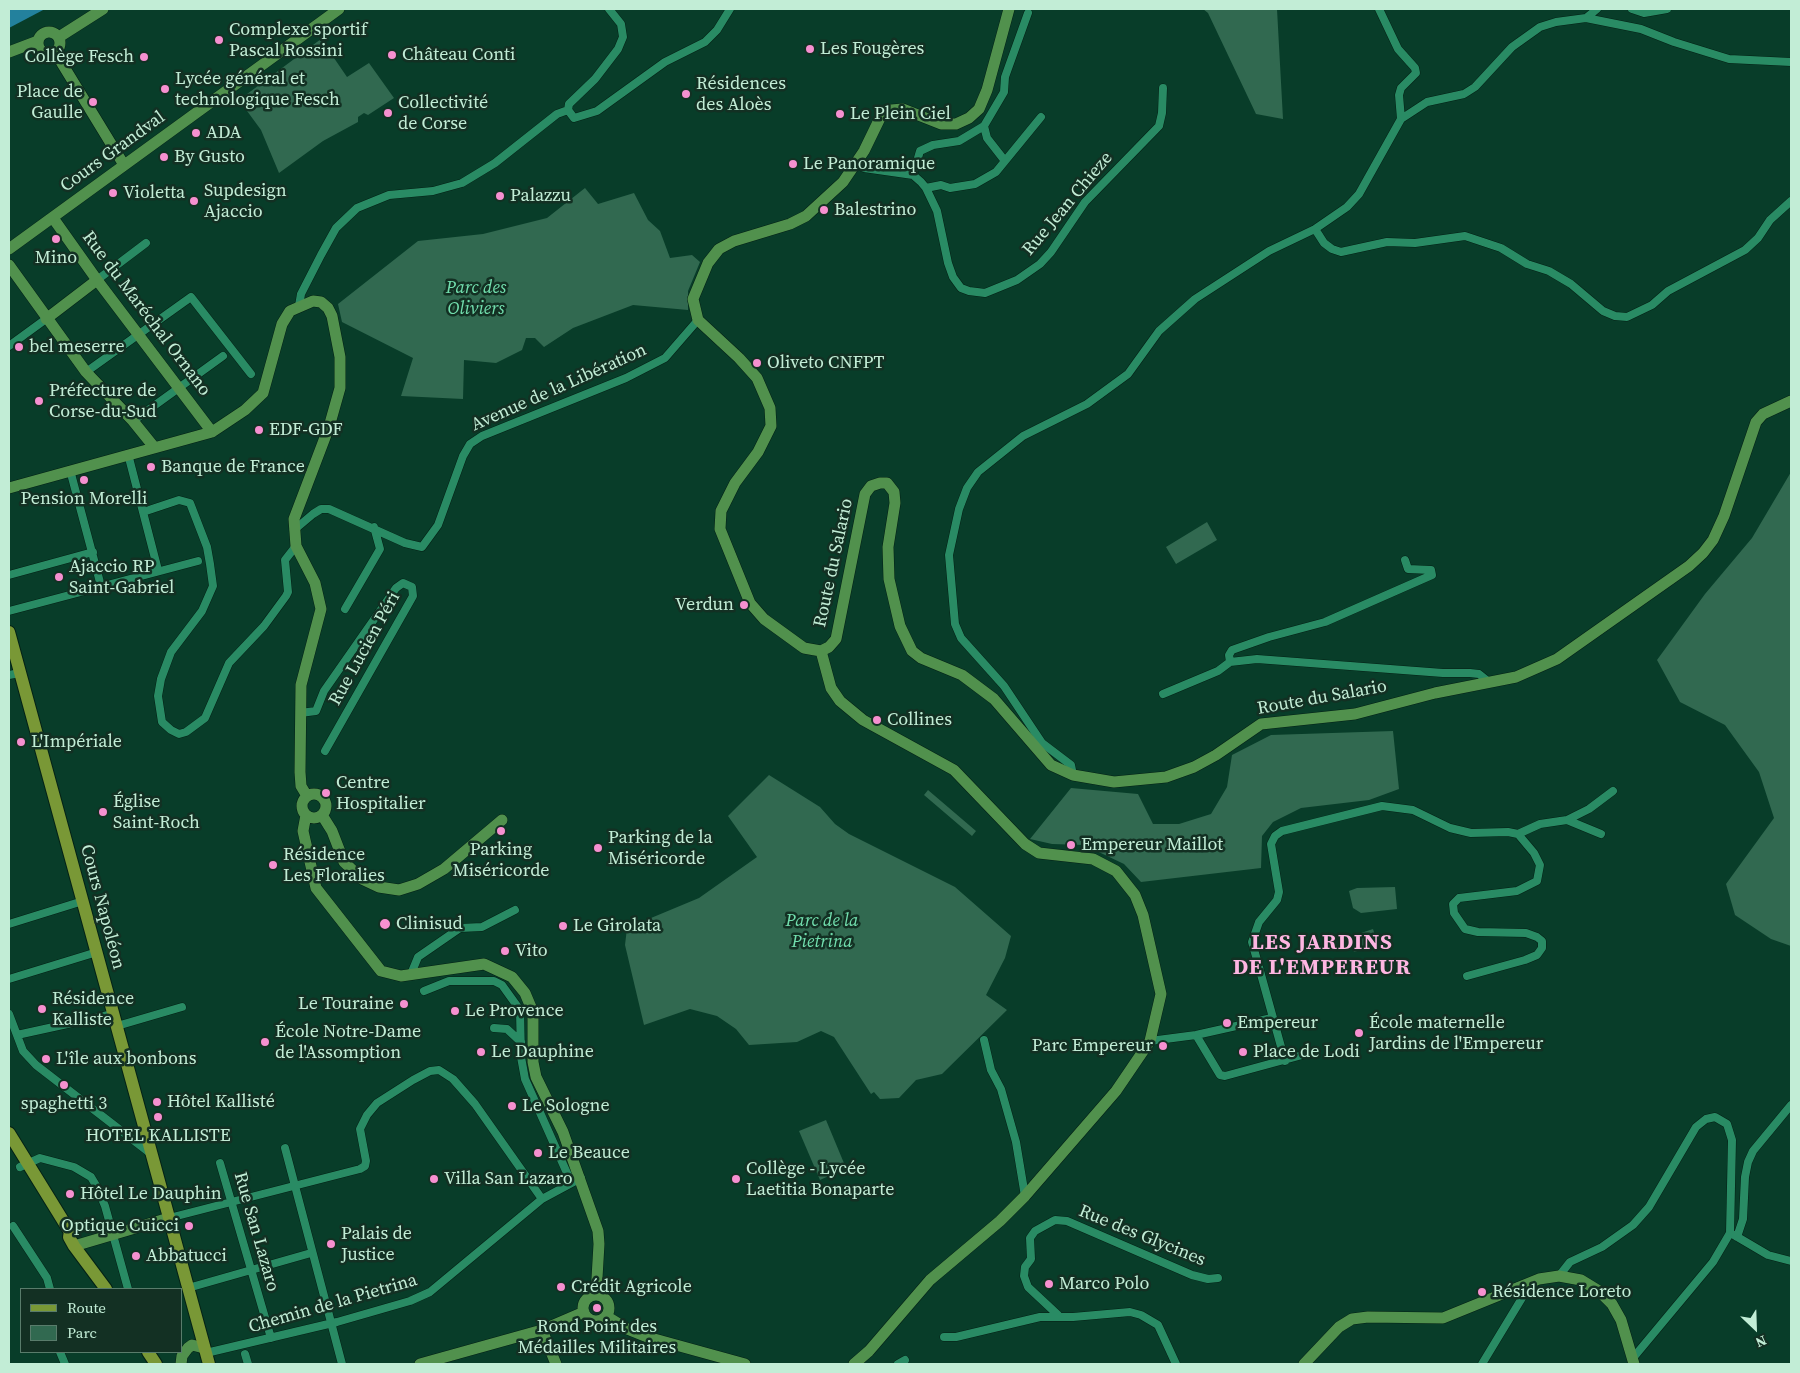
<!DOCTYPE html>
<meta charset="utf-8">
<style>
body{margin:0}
#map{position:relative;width:1800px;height:1373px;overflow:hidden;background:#083d29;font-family:"Source Serif 4",serif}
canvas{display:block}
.frame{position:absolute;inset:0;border:10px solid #c2edd6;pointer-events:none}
.legend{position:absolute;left:20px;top:1288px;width:162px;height:65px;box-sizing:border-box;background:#133023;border:1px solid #597c6b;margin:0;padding:6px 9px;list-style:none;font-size:15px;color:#c2edd6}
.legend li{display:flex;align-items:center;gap:10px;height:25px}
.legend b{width:25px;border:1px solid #597c6b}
.north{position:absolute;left:1730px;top:1303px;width:50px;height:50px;-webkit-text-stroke:4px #133023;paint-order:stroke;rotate:156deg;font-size:14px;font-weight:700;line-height:20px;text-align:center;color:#c2edd6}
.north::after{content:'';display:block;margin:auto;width:18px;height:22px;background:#c2edd6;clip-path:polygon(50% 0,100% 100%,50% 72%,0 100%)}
</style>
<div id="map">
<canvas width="1800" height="1373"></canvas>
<div class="frame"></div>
<ul class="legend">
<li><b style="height:6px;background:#799836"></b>Route</li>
<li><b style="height:14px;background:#316950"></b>Parc</li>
</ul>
<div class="north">N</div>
</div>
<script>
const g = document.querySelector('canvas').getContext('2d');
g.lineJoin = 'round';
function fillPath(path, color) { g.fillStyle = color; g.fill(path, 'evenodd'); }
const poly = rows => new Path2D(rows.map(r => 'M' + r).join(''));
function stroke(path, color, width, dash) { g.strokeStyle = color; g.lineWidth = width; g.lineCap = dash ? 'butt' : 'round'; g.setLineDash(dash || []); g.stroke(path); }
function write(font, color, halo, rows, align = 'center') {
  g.font = font + ' "Source Serif 4",serif'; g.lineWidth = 5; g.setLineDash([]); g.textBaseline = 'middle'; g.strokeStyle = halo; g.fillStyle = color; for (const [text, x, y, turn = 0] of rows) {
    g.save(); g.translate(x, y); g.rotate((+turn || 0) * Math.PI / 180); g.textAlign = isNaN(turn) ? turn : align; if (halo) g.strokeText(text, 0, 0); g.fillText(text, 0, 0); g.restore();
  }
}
fillPath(poly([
 [1203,9,1277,9,1283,119,1256,114,1208,13],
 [321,39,347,77,369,63,394,98,368,115,364,113,358,117,358,122,323,141,279,173,261,130,239,100],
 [585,188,598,204,634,193,648,220,660,231,670,258,692,255,700,262,688,291,688,310,633,305,573,328,544,347,535,338,526,338,522,350,496,363,464,360,463,399,401,396,413,358,342,322,338,304,418,241,483,234,547,218],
 [1791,472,1791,946,1771,939,1735,915,1726,884,1774,818,1759,772,1725,725,1680,702,1657,660,1705,594,1752,538],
 [1207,522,1217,540,1176,564,1166,547],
 [1393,731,1399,789,1369,800,1301,808,1273,822,1262,836,1261,868,1141,882,1124,864,1084,845,1052,844,1030,839,1071,788,1138,794,1153,824,1179,824,1211,814,1227,787,1232,755,1271,735],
 [769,775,820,807,835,824,849,834,955,887,1011,936,1005,958,986,995,1007,1010,942,1074,916,1080,899,1098,880,1099,874,1092,871,1094,834,1037,821,1031,797,1042,749,1045,736,1029,717,1016,690,1009,644,1025,625,945,627,928,699,898,757,857,728,816],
 [928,790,976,831,972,836,924,795],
 [1395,887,1397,909,1361,913,1353,908,1349,891,1357,888],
 [1373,929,1378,945,1354,952,1349,937],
 [826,1120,846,1168,820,1180,799,1131]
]), '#316950');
fillPath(poly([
 [9,9,45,9,9,28]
]), '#23819d');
const street = poly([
 [1632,9,1644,13,1667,9],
 [1586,18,1597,9],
 [568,110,574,118,597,111,665,62,705,42,717,30,730,9],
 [568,110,569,104,595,79,618,49,623,37,621,24,609,9],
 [1401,119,1427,102,1464,94,1475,87,1512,47,1540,27,1556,22,1586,18,1641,29,1674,42,1729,59,1791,62],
 [984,126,987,138,1005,161],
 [855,163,864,168,913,175,921,182,926,188,937,211,948,263,953,277,961,288,969,291,985,293,1017,280,1040,264,1051,252,1085,202,1159,126,1162,113,1163,88],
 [913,175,920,151,933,145,959,141,984,126,1004,92,1005,77,1028,13],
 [926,188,941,185,950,188,975,184,996,172,1041,117],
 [1315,229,1324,243,1332,249,1341,252,1387,242,1415,243,1465,236,1501,248,1527,264,1549,271,1571,284,1603,311,1615,316,1627,317,1652,305,1668,291,1745,250,1758,238,1770,220,1791,201],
 [97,280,146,243],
 [299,306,301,294,321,255,336,228,357,208,389,195,433,191,462,183,495,163,557,114,568,110],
 [9,346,46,319],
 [86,372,191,297,251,374],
 [133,421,223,356],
 [128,454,158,570],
 [70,470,101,586],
 [143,512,179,500,190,503,207,547,210,564,213,586,202,611,171,652,161,679,158,696,162,722,171,730,179,734,186,732,205,718,229,663,264,626,286,596,288,592,285,560,296,546],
 [294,530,313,514,321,509,329,509,405,543,422,547,438,525,463,456,470,444,482,436,626,378,665,358,698,320],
 [9,575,93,552],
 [345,609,380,549,374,527],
 [9,611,198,561],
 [1230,662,1229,655,1232,650,1269,637,1325,622,1432,575,1431,570,1408,569,1405,560],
 [9,675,20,673],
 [1163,694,1218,671,1230,662,1257,659,1443,673,1470,673,1479,674,1489,682],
 [300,713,316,711,324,691,396,588,403,583,412,587,413,596,325,751],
 [1073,775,1071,765,1042,743,1004,686,961,638,955,624,949,555,959,509,967,488,978,472,1023,436,1087,404,1128,374,1159,331,1195,299,1269,251,1315,229,1347,207,1359,194,1401,119,1399,95,1401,88,1416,73,1415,68,1398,49,1379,9],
 [1567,820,1589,809,1613,791],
 [1518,834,1540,824,1567,820,1601,834],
 [9,924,83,901],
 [411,974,418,957,460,928,482,927,515,910],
 [9,979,97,952],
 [424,991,449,981,494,981,502,985,520,1010,521,1057,525,1079,571,1182],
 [9,1014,23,1051,36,1065,150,1153],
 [117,1026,182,1007],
 [494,1028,507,1029,521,1042],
 [17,1035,113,1014],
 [1196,1035,1220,1075,1225,1076,1306,1054],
 [984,1040,991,1070,1001,1089,1016,1142,1025,1196],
 [1150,1041,1196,1035,1272,1018],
 [1285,1061,1252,942,1259,922,1277,900,1279,892,1271,844,1275,836,1282,831,1382,806,1413,810,1450,828,1471,833,1508,832,1518,834,1534,853,1540,865,1537,881,1517,891,1459,898,1453,904,1454,913,1465,929,1478,932,1526,933,1537,937,1542,941,1542,948,1537,955,1525,960,1467,976],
 [285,1148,342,1364],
 [220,1163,271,1338],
 [20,1167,40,1158,74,1167,91,1177,97,1187,105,1206,128,1289],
 [169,1218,360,1169,365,1166,366,1161,360,1129,367,1115,377,1103,413,1080,430,1071,439,1070,453,1079,475,1104,542,1199],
 [13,1226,47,1278,50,1289],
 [1734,1235,1768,1255,1791,1261],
 [1737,1237,1743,1219,1745,1177,1748,1162,1753,1151,1791,1105],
 [1559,1276,1570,1262,1602,1247,1633,1225,1649,1207,1696,1127,1706,1119,1715,1117,1727,1124,1732,1140,1730,1233,1713,1262,1633,1358],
 [188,1288,311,1253],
 [1058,1315,1028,1287,1024,1276,1025,1267,1031,1259,1030,1238,1035,1231,1055,1220,1067,1221,1192,1275,1208,1279,1218,1278],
 [944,1337,956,1337,1040,1317,1073,1317,1130,1312,1141,1315,1158,1325,1176,1364],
 [60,1352,65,1364],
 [206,1353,337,1322,410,1301,430,1292,542,1199,581,1178],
 [245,1354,248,1364],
 [898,1364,905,1360],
 [1482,1364,1522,1298,1519,1286]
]);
const secondary = poly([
 '38 43a11 11 0 1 1 22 0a11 11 0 1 1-22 0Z',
 [59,37,103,9],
 [9,52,38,41],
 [55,52,124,165],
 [53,218,97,280,212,432],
 [9,249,339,9],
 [9,265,86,372,133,421,154,447],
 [46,319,97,280],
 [9,488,212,432,245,410,263,393,282,324,290,311,313,301,321,302,328,308,332,316,340,357,340,388,329,427,294,519,296,546,315,583,321,609,301,685,300,772,301,786,307,796],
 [821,651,829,647,836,639,865,494,871,486,880,483,887,483,894,492,895,503,888,547,889,579,900,626,912,651,921,658,962,675,994,699,1051,765,1073,775,1114,782,1166,777,1194,767,1216,755,1261,724,1355,714,1435,693,1516,677,1557,659,1689,566,1703,553,1713,540,1724,516,1756,422,1763,414,1791,401],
 [821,651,831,688,840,701,863,720,954,770,1025,844,1039,853,1093,859,1116,871,1135,895,1143,915,1161,994,1150,1041,1116,1091,1025,1196,1000,1221,930,1280,869,1351,854,1364],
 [821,651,804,648,764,619,750,603,720,529,721,511,735,483,758,452,771,426,770,408,757,378,739,358,698,320,693,299,708,263,719,249,734,241,790,224,806,216,843,182,864,151,881,116,891,110,903,109,941,124,956,124,969,118,979,109,987,90,1009,9],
 '302 806a12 12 0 1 1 24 0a12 12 0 1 1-24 0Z',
 [306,815,303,831,316,888,381,971,401,976,484,964,512,977,525,993,533,1012,533,1062,536,1077,563,1132,598,1231,599,1244,596,1295],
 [322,815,332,831,344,862,362,879,379,887,399,890,418,884,444,869,502,820],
 [74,1246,169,1218],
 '583 1308a13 13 0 1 1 26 0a13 13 0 1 1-26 0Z',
 [606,1316,627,1329,647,1337,745,1364],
 [542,1330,556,1364],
 [181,1364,182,1356,188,1348,192,1345,204,1348],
 [420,1364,542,1330,584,1312],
 [1304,1364,1339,1327,1352,1319,1368,1317,1443,1318,1539,1279,1559,1276,1581,1280,1599,1291,1612,1304,1621,1320,1634,1364]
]);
const primary = poly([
 [9,632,209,1364],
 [9,1133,70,1232,69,1237,74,1246,106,1289],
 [148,1352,156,1364]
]);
stroke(street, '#042115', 9);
stroke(secondary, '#042115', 12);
stroke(primary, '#042115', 14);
stroke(street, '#298b64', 8);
stroke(secondary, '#51914d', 11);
stroke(primary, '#799836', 12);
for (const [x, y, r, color] of [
 [219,40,5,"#f690d0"],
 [810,49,5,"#f690d0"],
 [392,55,5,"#f690d0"],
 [144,57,5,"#f690d0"],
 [165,89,5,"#f690d0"],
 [686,94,5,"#f690d0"],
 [93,102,5,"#f690d0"],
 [388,113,5,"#f690d0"],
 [840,114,5,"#f690d0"],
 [196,133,5,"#f690d0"],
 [164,157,5,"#f690d0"],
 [793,164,5,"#f690d0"],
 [113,193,5,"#f690d0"],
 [500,196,5,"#f690d0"],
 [194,201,5,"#f690d0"],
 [824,210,5,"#f690d0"],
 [56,239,5,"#f690d0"],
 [19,347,5,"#f690d0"],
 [757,363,5,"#f690d0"],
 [39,401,5,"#f690d0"],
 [259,430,5,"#f690d0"],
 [151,467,5,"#f690d0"],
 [84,480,5,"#f690d0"],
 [59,577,5,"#f690d0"],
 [744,605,5,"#f690d0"],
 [877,720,5,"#f690d0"],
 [21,742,5,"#f690d0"],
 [326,793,5,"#f690d0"],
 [103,812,5,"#f690d0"],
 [501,831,5,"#f690d0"],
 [1071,845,5,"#f690d0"],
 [598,848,5,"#f690d0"],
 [273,865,5,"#f690d0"],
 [385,924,6,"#f690d0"],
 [563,926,5,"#f690d0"],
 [505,951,5,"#f690d0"],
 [404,1004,5,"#f690d0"],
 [42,1009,5,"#f690d0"],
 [455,1011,5,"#f690d0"],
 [1227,1023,5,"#f690d0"],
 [1359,1033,5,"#f690d0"],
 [265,1042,5,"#f690d0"],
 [1163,1046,5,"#f690d0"],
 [481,1052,5,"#f690d0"],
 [1243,1052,5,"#f690d0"],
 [46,1059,5,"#f690d0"],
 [64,1085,5,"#f690d0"],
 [157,1102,5,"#f690d0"],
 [512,1106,5,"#f690d0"],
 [158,1117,5,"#f690d0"],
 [538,1153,5,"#f690d0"],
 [434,1179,5,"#f690d0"],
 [736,1179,5,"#f690d0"],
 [70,1194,5,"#f690d0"],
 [189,1226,5,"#f690d0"],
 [331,1244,5,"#f690d0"],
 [136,1256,5,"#f690d0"],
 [1049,1284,5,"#f690d0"],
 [561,1287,5,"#f690d0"],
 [1482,1292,5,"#f690d0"],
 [597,1308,5,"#f690d0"]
]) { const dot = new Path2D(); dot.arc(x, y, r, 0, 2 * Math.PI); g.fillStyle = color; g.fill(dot); stroke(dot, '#133023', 2); }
write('18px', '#c2edd6', '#133023', [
 ["Complexe sportif",229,30],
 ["Pascal Rossini",229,51],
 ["Les Fougères",820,49],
 ["Château Conti",402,55],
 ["Collège Fesch",134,57,"right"],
 ["Lycée général et",175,79],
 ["technologique Fesch",175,100],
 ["Résidences",696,84],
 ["des Aloès",696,105],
 ["Place de",83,92,"right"],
 ["Gaulle",83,113,"right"],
 ["Collectivité",398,103],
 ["de Corse",398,124],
 ["Le Plein Ciel",850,114],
 ["ADA",206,133],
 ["By Gusto",174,157],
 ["Le Panoramique",803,164],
 ["Supdesign",204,191],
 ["Ajaccio",204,212],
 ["Violetta",123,193],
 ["Palazzu",510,196],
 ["Balestrino",834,210],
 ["Mino",56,258,"center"],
 ["bel meserre",29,347],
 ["Oliveto CNFPT",767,363],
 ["Préfecture de",49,391],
 ["Corse-du-Sud",49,412],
 ["EDF-GDF",269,430],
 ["Banque de France",161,467],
 ["Pension Morelli",84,499,"center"],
 ["Ajaccio RP",69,567],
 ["Saint-Gabriel",69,588],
 ["Verdun",734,605,"right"],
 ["Collines",887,720],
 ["L'Impériale",31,742],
 ["Centre",336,783],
 ["Hospitalier",336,804],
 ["Église",113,802],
 ["Saint-Roch",113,823],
 ["Parking de la",608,838],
 ["Miséricorde",608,859],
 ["Empereur Maillot",1081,845],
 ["Parking",501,850,"center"],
 ["Miséricorde",501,871,"center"],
 ["Résidence",283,855],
 ["Les Floralies",283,876],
 ["Clinisud",396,924],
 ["Le Girolata",573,926],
 ["Vito",515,951],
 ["Résidence",52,999],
 ["Kalliste",52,1020],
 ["Le Touraine",394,1004,"right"],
 ["Le Provence",465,1011],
 ["Empereur",1237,1023],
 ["École maternelle",1369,1023],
 ["Jardins de l'Empereur",1369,1044],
 ["École Notre-Dame",275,1032],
 ["de l'Assomption",275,1053],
 ["Parc Empereur",1153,1046,"right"],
 ["Le Dauphine",491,1052],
 ["Place de Lodi",1253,1052],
 ["L'île aux bonbons",56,1059],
 ["Hôtel Kallisté",167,1102],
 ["spaghetti 3",64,1104,"center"],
 ["Le Sologne",522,1106],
 ["HOTEL KALLISTE",158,1136,"center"],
 ["Le Beauce",548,1153],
 ["Collège - Lycée",746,1169],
 ["Laetitia Bonaparte",746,1190],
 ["Villa San Lazaro",444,1179],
 ["Hôtel Le Dauphin",80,1194],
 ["Optique Cuicci",179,1226,"right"],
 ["Palais de",341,1234],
 ["Justice",341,1255],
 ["Abbatucci",146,1256],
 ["Marco Polo",1059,1284],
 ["Crédit Agricole",571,1287],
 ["Résidence Loreto",1492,1292],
 ["Rond Point des",597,1327,"center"],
 ["Médailles Militaires",597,1348,"center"]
], 'left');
write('18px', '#c2edd6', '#133023', [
 ["Cours Grandval",113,152,-36],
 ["Rue Jean Chieze",1068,204,-50],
 ["Rue du Maréchal Ornano",146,314,53],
 ["Avenue de la Libération",559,388,-24],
 ["Route du Salario",834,563,-78],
 ["Rue Lucien Péri",365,649,-61],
 ["Route du Salario",1322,698,-10],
 ["Cours Napoléon",102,907,75],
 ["Rue San Lazaro",256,1232,74],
 ["Rue des Glycines",1142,1236,22],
 ["Chemin de la Pietrina",333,1304,-16]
]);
write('italic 18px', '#72dfae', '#133023', [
 ["Parc des",476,288],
 ["Oliviers",476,309],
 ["Parc de la",822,921],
 ["Pietrina",822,942]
]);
g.letterSpacing = '1px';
write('bold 22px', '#feb6e2', '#133023', [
 ["LES JARDINS",1322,943],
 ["DE L'EMPEREUR",1322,968]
]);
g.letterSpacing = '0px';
</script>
